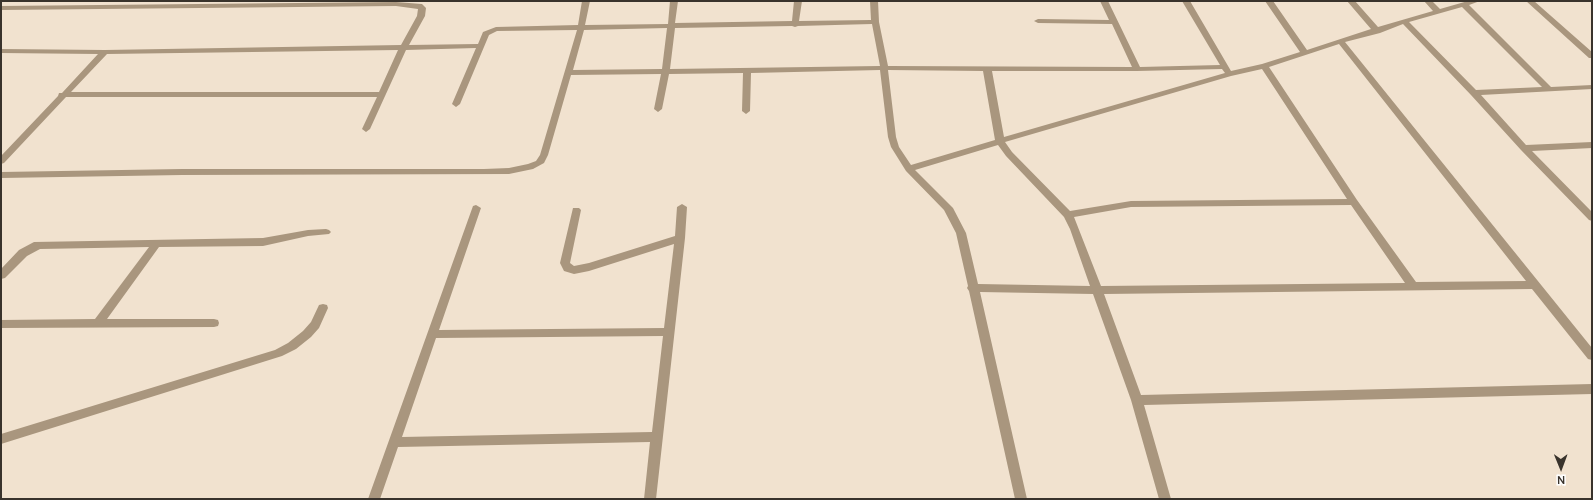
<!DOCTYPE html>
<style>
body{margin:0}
#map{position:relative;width:1593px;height:500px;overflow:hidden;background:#f1e2cf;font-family:Manrope,sans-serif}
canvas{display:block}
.frame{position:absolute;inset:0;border:2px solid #39332c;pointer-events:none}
.north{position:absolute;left:1541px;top:448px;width:40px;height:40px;-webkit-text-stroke:3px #fff;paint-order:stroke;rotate:179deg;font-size:11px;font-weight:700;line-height:16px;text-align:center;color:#39332c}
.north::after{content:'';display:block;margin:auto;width:14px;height:18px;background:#39332c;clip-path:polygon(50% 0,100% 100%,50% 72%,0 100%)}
</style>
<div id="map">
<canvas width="1593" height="500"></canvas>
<div class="frame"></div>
<div class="north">N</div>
</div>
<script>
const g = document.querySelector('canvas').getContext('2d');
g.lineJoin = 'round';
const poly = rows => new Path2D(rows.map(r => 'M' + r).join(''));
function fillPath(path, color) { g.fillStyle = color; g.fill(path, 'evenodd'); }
fillPath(poly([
 [582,1,590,1,585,25,668,24,670,1,678,1,675,23,792,21,794,1,802,1,799,21,871,20,870,1,878,1,879,22,888,66,1132,67,1112,24,1038,23,1034,21,1038,19,1109,20,1100,1,1108,1,1140,67,1220,65,1182,1,1190,1,1231,71,1262,64,1300,52,1265,1,1273,1,1307,50,1371,29,1347,1,1355,1,1378,27,1433,11,1424,1,1432,1,1440,9,1468,1,1480,1,1469,5,1551,87,1592,85,1592,89,1481,95,1526,145,1592,142,1592,148,1532,151,1592,212,1592,221,1589,220,1521,150,1471,95,1403,24,1380,33,1345,42,1592,348,1592,360,1588,359,1532,289,1104,294,1141,395,1592,384,1592,394,1144,405,1171,499,1159,499,1131,400,1093,294,980,292,1027,499,1015,499,969,291,967,288,968,286,956,233,944,210,906,171,891,147,888,137,880,70,751,73,750,111,746,114,742,111,743,73,669,74,662,109,658,112,654,109,661,74,571,75,548,155,544,163,533,169,509,174,182,175,1,178,1,172,182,169,484,169,509,168,528,164,536,161,540,155,577,30,497,31,489,35,460,104,456,107,452,104,476,48,406,50,370,129,366,132,362,129,377,97,66,97,4,163,1,164,1,156,58,96,59,93,62,93,98,54,1,53,1,49,105,50,401,45,417,16,418,9,396,6,1,10,1,6,396,2,422,4,426,8,425,16,409,45,478,44,483,32,496,27,578,25,582,1],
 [1462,7,1542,87,1476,90,1409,22,1462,7],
 [872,24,880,66,670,69,675,28,792,26,795,27,798,26,872,24],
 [667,28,662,69,573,70,584,30,667,28],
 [1339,44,1526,281,1416,282,1357,200,1269,67,1339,44],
 [398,50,379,92,71,92,107,54,398,50],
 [1222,69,1225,73,1004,137,992,71,1137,71,1222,69],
 [1262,69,1347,199,1131,201,1070,211,1012,152,1005,142,1231,76,1262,69],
 [888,70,983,71,995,140,911,165,899,147,896,137,888,70],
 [998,145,1006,156,1064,217,1070,229,1090,286,978,284,966,233,953,208,915,170,998,145],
 [1351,205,1405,283,1101,286,1074,217,1131,207,1351,205],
 [1526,1,1534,1,1592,52,1592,58,1589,58,1526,1],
 [682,204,687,207,685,238,656,499,644,499,650,442,398,447,380,499,368,499,473,206,476,205,481,208,439,330,664,328,674,244,589,271,574,274,564,271,560,263,573,208,579,208,581,210,570,263,574,266,589,263,675,236,677,207,682,204],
 [663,336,652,432,402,437,436,338,663,336],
 [326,229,329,230,331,232,329,234,308,236,263,246,159,247,107,319,214,319,218,320,219,323,218,326,214,327,1,328,1,320,95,319,149,247,40,249,27,256,5,278,1,279,1,269,19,250,34,242,263,238,308,230,326,229],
 [323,304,327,305,328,308,319,328,311,337,296,349,282,356,1,444,1,434,275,350,288,343,303,331,311,322,319,305,323,304]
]), '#a9967e');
</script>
